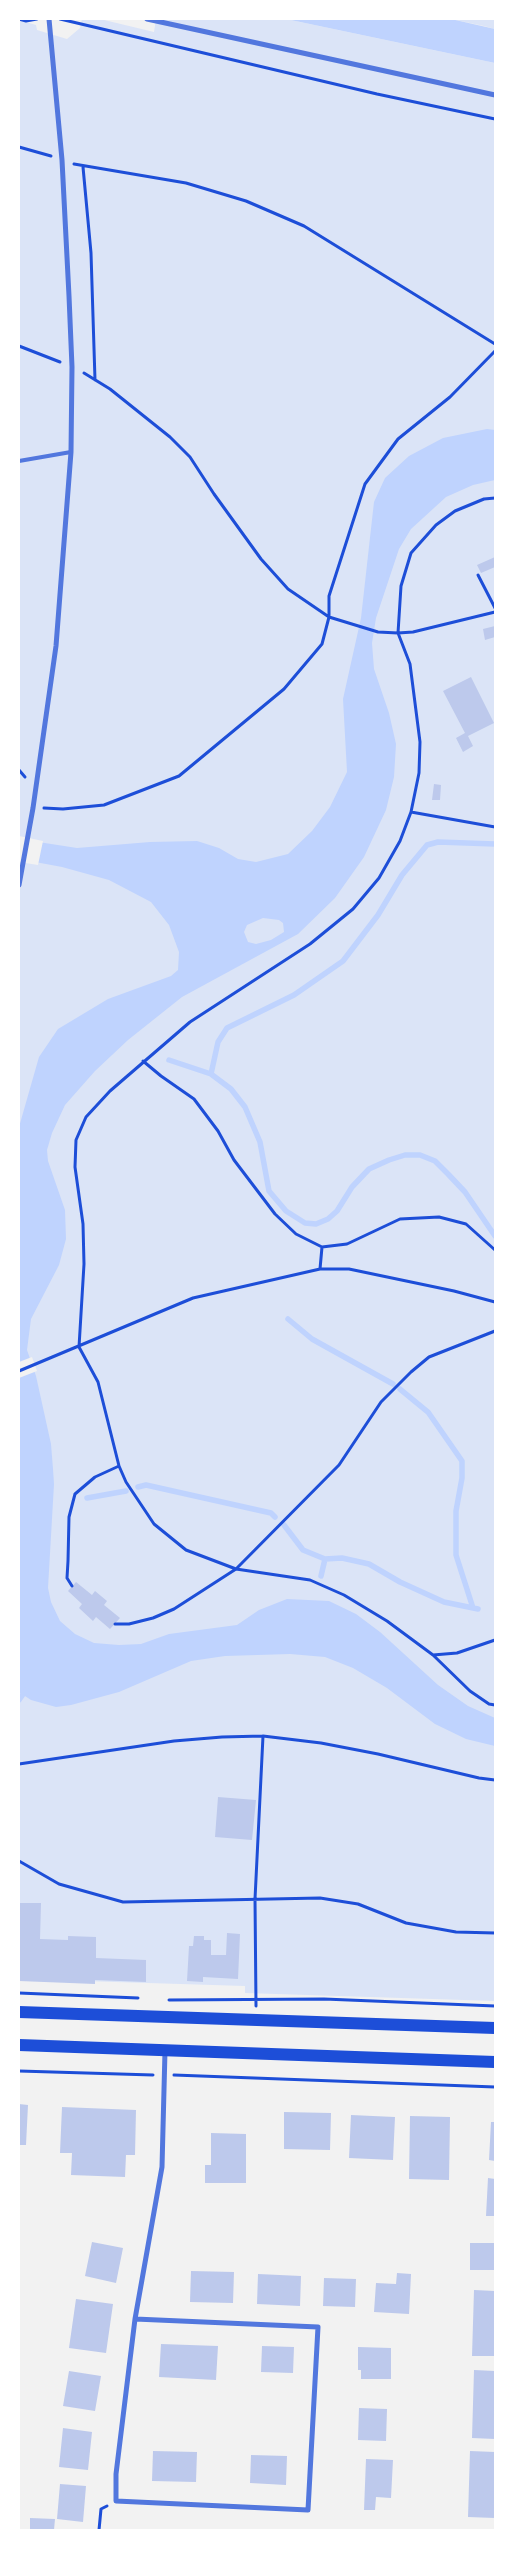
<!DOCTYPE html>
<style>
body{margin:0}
#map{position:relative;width:514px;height:2549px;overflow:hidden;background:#f2f2f2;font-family:"PT Sans",sans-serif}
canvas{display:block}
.frame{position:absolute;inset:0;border:20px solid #fff;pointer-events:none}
</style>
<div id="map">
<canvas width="514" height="2549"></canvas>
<div class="frame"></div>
</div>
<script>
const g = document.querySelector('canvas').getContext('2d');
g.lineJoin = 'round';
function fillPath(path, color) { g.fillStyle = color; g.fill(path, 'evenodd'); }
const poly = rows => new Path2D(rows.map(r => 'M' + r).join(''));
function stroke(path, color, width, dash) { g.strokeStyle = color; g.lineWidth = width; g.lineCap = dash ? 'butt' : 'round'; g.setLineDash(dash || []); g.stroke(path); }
fillPath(poly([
 [82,19,100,19,154,32,156,19,286,19,495,63,495,2001,245,1993,245,1986,19,1979,19,20,36,25,37,30,67,39,80,28],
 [451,19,495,19,495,29,484,26]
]), '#dbe4f7');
fillPath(poly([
 [286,19,451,19,495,29,495,63],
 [487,429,495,430,495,480,473,485,446,497,411,529,399,549,376,618,372,643,374,669,389,713,396,744,394,777,386,810,364,857,335,898,298,934,182,997,128,1040,95,1071,65,1105,52,1133,47,1150,48,1161,65,1210,66,1239,59,1265,31,1319,27,1350,36,1376,51,1444,53,1469,54,1484,48,1588,51,1602,60,1621,75,1634,94,1643,119,1645,141,1644,169,1634,237,1625,259,1610,287,1599,329,1601,356,1614,380,1632,438,1685,468,1706,495,1718,495,1746,466,1739,435,1724,387,1688,353,1668,325,1657,290,1654,225,1656,191,1661,119,1692,71,1705,56,1707,31,1700,19,1692,19,1127,39,1057,58,1029,108,999,171,976,178,970,179,952,169,925,151,902,109,880,62,867,19,859,19,839,77,848,150,842,197,841,219,848,238,859,256,862,288,854,312,831,330,807,347,772,343,699,361,618,374,502,385,478,409,456,443,438],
 [263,918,279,920,283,923,284,932,271,940,256,944,248,942,244,932,247,925]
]), '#bfd3fe');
fillPath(poly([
 [19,836,43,841,38,865,19,862],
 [32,1357,37,1371,19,1378,19,1362]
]), '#f2f2f2');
stroke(poly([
 [169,1060,211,1074,231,1089,245,1107,260,1142,269,1191,286,1211,305,1223,316,1224,328,1219,337,1211,352,1187,369,1169,389,1160,405,1155,420,1155,435,1161,448,1174,465,1192,495,1236],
 [211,1074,218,1042,227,1028,294,995,343,961,378,915,402,875,427,845,438,842,495,844],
 [288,1319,312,1339,393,1384],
 [400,1389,428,1412,462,1461,462,1478,456,1511,456,1555,473,1608],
 [138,1487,146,1485,271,1513,275,1517],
 [87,1498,126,1491],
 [284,1525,303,1550,325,1559,342,1558,369,1564,400,1582,444,1602,478,1609],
 [321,1576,325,1559],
 [19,1700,26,1690]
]), '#bfd3fe', 5.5);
fillPath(poly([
 [495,557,495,567,481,573,477,565],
 [495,626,495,637,485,640,483,629],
 [471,677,494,723,468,736,473,746,463,752,456,738,465,733,443,691],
 [434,784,441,785,440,800,432,800],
 [76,1582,92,1595,95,1591,107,1601,104,1605,120,1618,110,1629,96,1617,93,1621,79,1608,82,1604,68,1591],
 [218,1797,256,1800,252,1840,215,1837],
 [19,1903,41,1903,40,1939,68,1940,68,1936,96,1937,96,1958,146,1960,146,1982,95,1980,95,1984,19,1981],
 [227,1933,240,1934,238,1979,203,1977,203,1982,187,1981,189,1946,193,1946,194,1936,204,1936,204,1940,211,1940,211,1955,226,1955],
 [19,2104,28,2105,26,2145,19,2145],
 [62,2107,136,2110,135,2155,126,2155,125,2177,71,2175,72,2153,60,2153],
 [284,2112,331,2113,330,2150,284,2149],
 [351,2115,395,2117,393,2160,349,2158],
 [410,2116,450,2117,449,2180,409,2179],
 [491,2122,495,2122,495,2161,489,2160],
 [211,2133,246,2134,246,2183,205,2183,205,2165,211,2165],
 [488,2178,495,2179,495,2216,486,2216],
 [92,2242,123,2248,116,2283,85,2276],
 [470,2243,495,2243,495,2270,470,2270],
 [191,2271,234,2272,233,2303,190,2302],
 [397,2273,411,2274,409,2314,374,2312,376,2283,396,2284],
 [258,2274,301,2276,300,2306,257,2304],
 [324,2278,356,2279,355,2307,323,2306],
 [474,2290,495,2291,495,2356,472,2356],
 [76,2299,113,2304,106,2353,69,2348],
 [161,2344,218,2346,216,2380,159,2377],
 [262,2346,294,2347,293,2373,261,2372],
 [358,2347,391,2348,391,2379,361,2379,361,2370,358,2370],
 [474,2370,495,2371,495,2439,472,2438],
 [69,2371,101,2376,95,2411,63,2406],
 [359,2408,387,2409,386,2441,358,2440],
 [63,2428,92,2432,88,2470,59,2467],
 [153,2451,197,2452,196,2482,152,2481],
 [470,2451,495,2452,495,2518,468,2517],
 [251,2455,287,2456,286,2485,250,2483],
 [366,2459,393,2460,391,2498,376,2497,375,2510,364,2510],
 [60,2484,86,2486,83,2522,57,2519],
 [30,2518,55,2519,54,2530,30,2530]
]), '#bdc9ec');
stroke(poly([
 [19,19,26,21,37,19],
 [60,19,377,94,495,119],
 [19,147,51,156],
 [74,164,186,183,246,201,304,226,495,344],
 [83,167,91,253,95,380],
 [19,346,60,362],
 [84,373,110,389,170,437,190,457,214,494,261,559,288,589,329,617,378,632,398,633,413,632,495,612],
 [495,498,484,499,455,511,436,525,411,553,401,586,398,633,410,664,420,742,419,773,411,812,400,841,379,878,353,909,310,944,190,1022,110,1091,86,1117,76,1140,75,1167,83,1224,84,1264,79,1347,98,1382,119,1466,126,1482,154,1524,186,1550,236,1569,310,1580,344,1595,387,1621,433,1655,470,1691,489,1704,495,1705],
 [478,575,495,608],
 [19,770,25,777],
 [44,808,63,809,104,805,179,776,284,689,322,644,329,617,329,596,365,484,398,439,450,397,495,351],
 [411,812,495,827],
 [143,1061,161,1076,194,1099,218,1131,234,1160,275,1214,296,1234,322,1247,347,1244,400,1219,439,1217,466,1224,495,1250],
 [320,1269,322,1247],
 [19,1371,193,1298,320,1269,349,1269,454,1291,495,1302],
 [72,1586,67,1578,68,1561,69,1517,75,1494,95,1477,119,1466],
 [115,1624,129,1624,153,1618,174,1609,236,1569,339,1465,381,1402,411,1372,429,1357,495,1331],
 [433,1655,457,1653,495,1640],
 [19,1764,174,1741,222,1737,263,1736,321,1743,378,1754,479,1778,495,1780],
 [19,1861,59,1884,123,1902,320,1898,358,1904,406,1923,456,1932,495,1933],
 [19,1993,138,1998],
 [169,2000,324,1999,495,2006],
 [256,2006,255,1899,263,1736],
 [19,2071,153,2075],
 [174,2075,495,2087],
 [99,2530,101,2509,107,2506]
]), '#1d4ed8', 3);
stroke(poly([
 [19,461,71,452]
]), '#5277de', 4);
stroke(poly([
 [147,19,495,95],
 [19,885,33,808,56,646,71,452,72,367,69,296,62,160,49,19],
 [135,2319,318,2327,308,2510,116,2501,116,2474,135,2319,162,2167,165,2051]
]), '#5277de', 5);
stroke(poly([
 [19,2012,495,2028],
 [19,2045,495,2062]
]), '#1d4ed8', 12);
</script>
